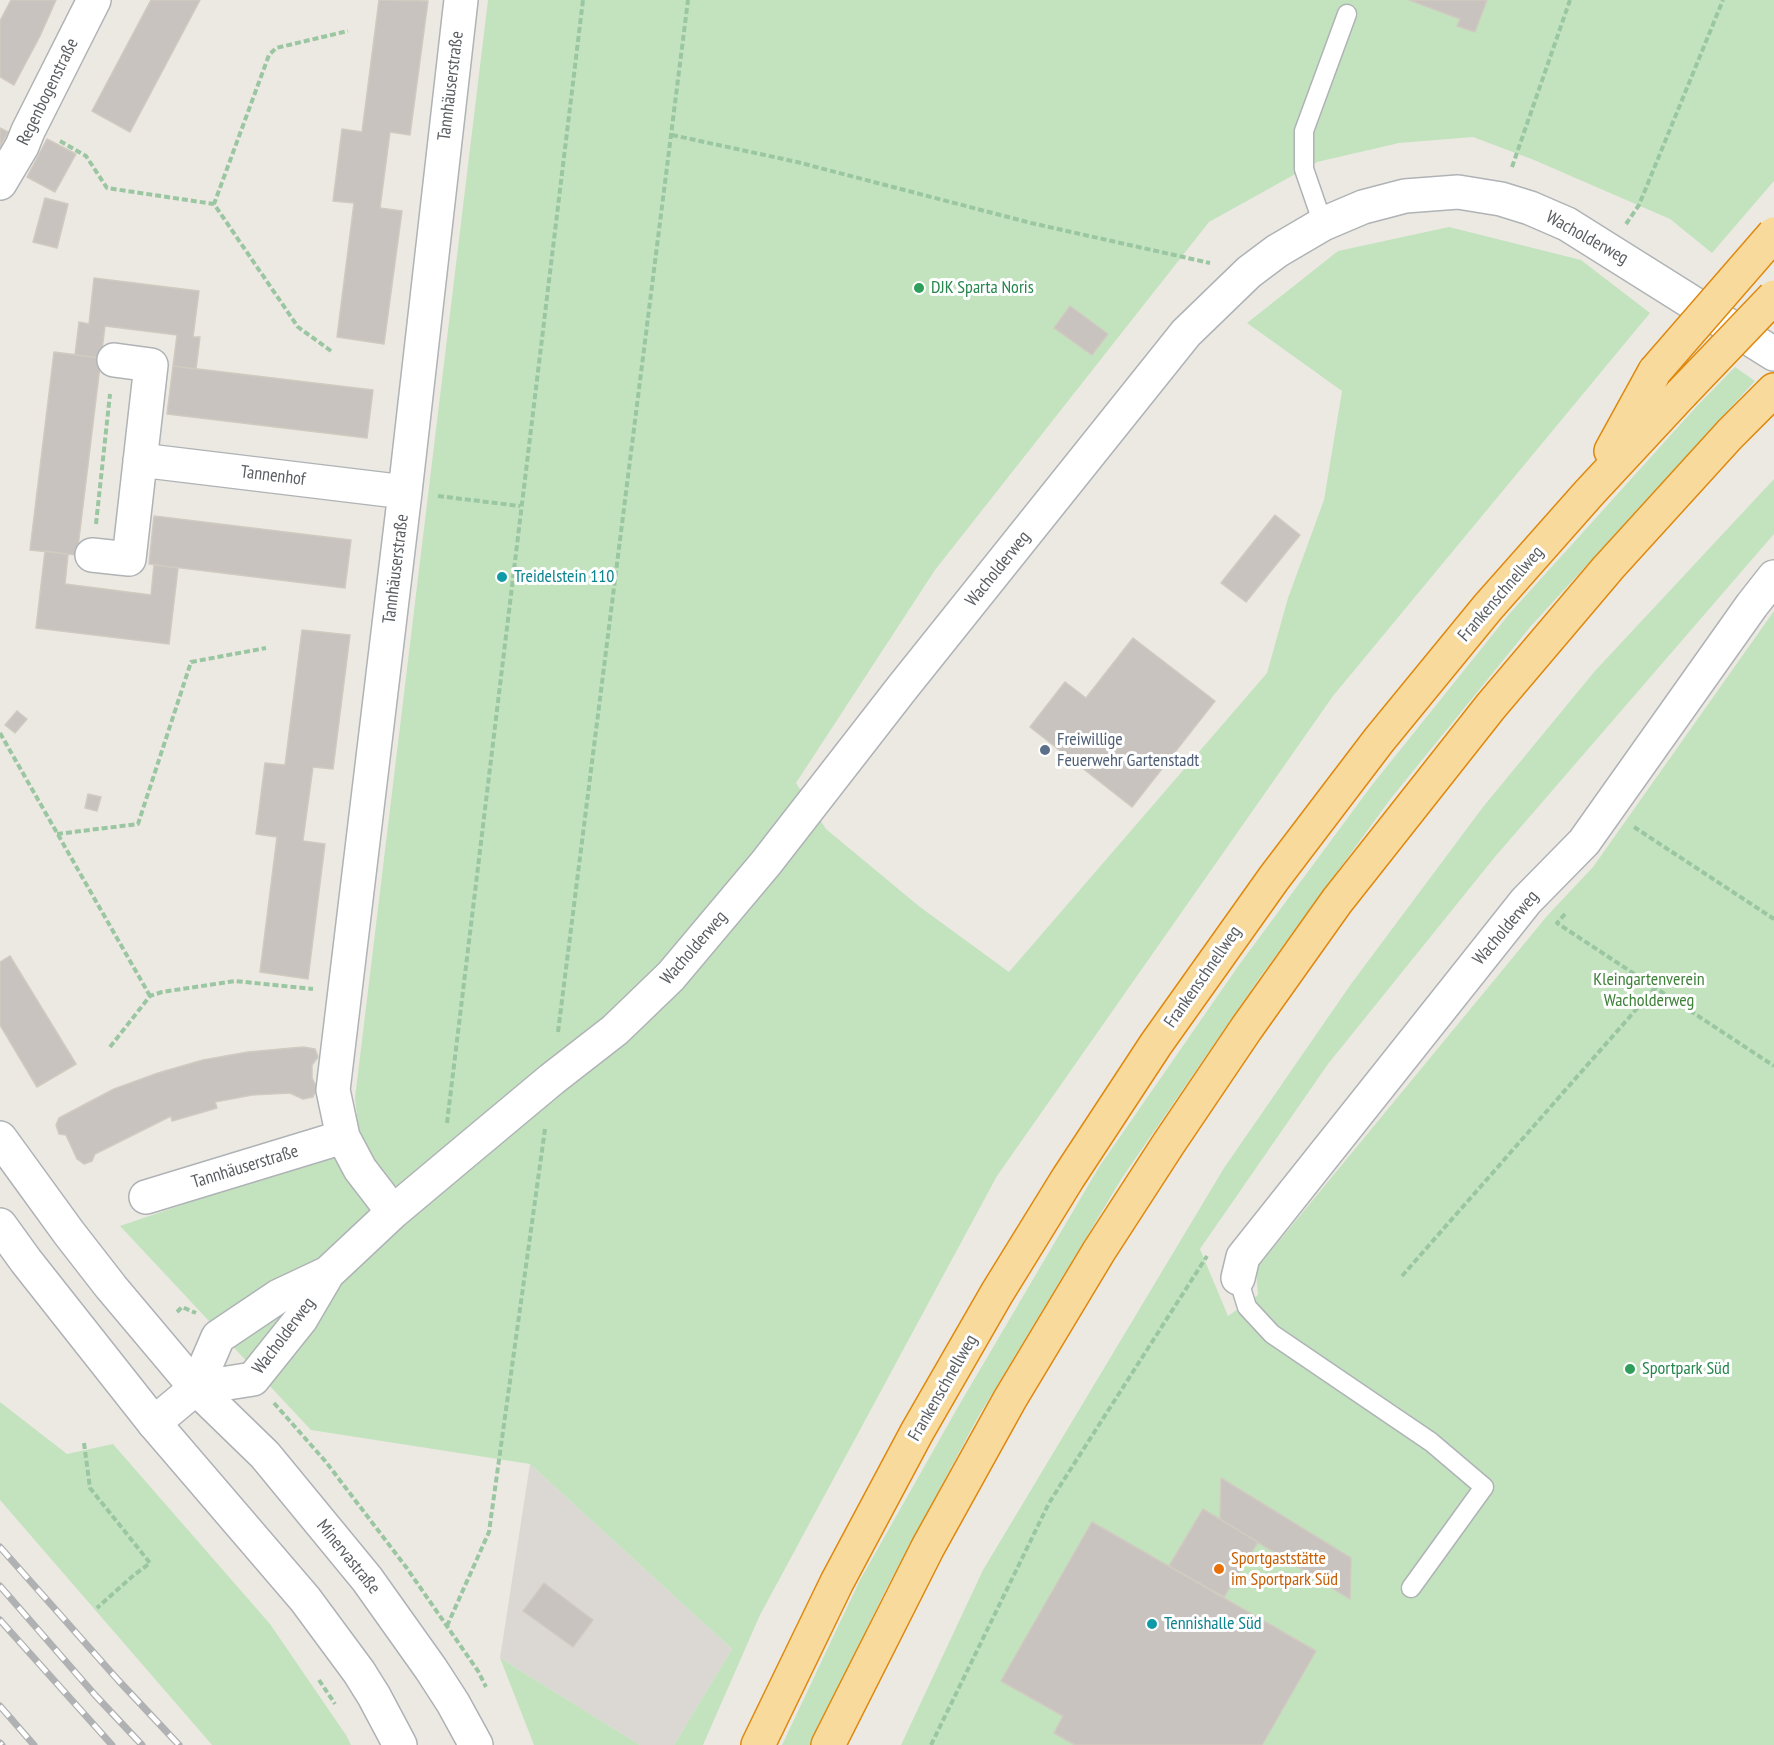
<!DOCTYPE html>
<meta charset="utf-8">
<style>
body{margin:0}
canvas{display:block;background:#ece9e2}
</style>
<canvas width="1774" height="1745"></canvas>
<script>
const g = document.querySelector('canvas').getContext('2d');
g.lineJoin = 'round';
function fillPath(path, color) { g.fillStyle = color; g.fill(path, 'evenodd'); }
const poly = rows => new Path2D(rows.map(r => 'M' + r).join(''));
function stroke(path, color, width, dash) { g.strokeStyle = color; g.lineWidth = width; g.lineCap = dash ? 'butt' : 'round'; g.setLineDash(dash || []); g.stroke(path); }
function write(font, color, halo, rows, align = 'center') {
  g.font = font + ' "PT Sans Narrow",sans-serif'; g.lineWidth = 6; g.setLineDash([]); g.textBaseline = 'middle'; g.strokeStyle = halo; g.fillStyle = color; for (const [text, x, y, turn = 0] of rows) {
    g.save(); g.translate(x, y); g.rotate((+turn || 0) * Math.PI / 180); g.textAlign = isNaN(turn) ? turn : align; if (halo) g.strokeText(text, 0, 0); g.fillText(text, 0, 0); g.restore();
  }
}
fillPath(poly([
 [530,1464,732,1649,674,1745,640,1745,500,1658]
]), '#dbd8d4');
fillPath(poly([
 [488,0,1774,0,1774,181,1712,253,1670,219,1534,160,1473,137,1399,143,1317,162,1209,222,935,570,796,783,826,829,920,907,1009,972,1267,673,1288,598,1324,500,1342,391,1247,323,1338,251,1449,227,1581,260,1650,313,1333,696,997,1176,760,1615,703,1745,674,1745,732,1649,530,1464,311,1430,120,1226,360,1144,355,1098],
 [1735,367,1755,381,1531,626,1392,797,1260,977,1122,1178,978,1417,885,1591,810,1745,782,1745,860,1580,958,1407,1099,1167,1239,965,1372,785,1510,613,1697,406],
 [1774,479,1774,534,1494,858,1328,1064,1200,1249,1228,1316,1258,1295,1256,1269,1547,916,1593,867,1774,611,1774,1745,901,1745,983,1570,1224,1168,1351,984,1483,807,1594,672],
 [0,1402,67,1454,113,1444,270,1624,346,1735,351,1745,212,1745,0,1500],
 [500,1658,640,1745,534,1745]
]), '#c3e3bf');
const building = poly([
 [11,0,56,0,40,36,14,85,0,77,0,21,11,0],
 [151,0,200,0,130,132,92,111,151,0],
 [379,0,428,1,410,135,390,132,380,208,402,211,384,344,337,337,354,203,333,201,342,129,362,132,379,0],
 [1409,0,1487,0,1475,32,1457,26,1460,19,1409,0],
 [0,128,8,132,0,147,0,128],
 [47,139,76,154,55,192,27,177,47,139],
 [45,198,68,204,57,248,33,242,45,198],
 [94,278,199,291,193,337,200,337,196,369,173,366,177,335,105,326,101,358,75,355,79,322,89,324,94,278],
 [1070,306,1108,334,1092,355,1054,328,1070,306],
 [54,352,101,358,77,555,30,550,54,352],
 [173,366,373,390,367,438,167,414,173,366],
 [1275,515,1300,535,1246,602,1221,583,1275,515],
 [154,516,351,540,345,588,149,564,154,516],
 [45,551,68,554,65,584,151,595,154,565,178,568,169,644,36,628,45,551],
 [302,630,350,635,333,769,313,767,303,840,303,841,325,844,308,979,260,972,277,837,256,834,265,763,285,765,302,630],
 [1133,638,1215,701,1132,807,1030,727,1065,682,1086,698,1133,638],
 [17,711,27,719,15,733,5,725,17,711],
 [88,794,101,797,97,811,85,808,88,794],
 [10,956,76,1064,37,1087,0,1025,0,962,10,956],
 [303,1047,315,1049,318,1057,312,1065,312,1078,317,1088,313,1097,303,1099,290,1093,252,1095,215,1102,217,1108,172,1121,171,1116,95,1154,92,1161,84,1164,77,1159,66,1135,59,1134,56,1125,59,1118,114,1089,158,1073,203,1060,248,1052,303,1047],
 [1221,1478,1351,1558,1350,1599,1220,1519,1221,1478],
 [1203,1509,1258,1542,1224,1597,1169,1566,1203,1509],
 [1092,1522,1316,1651,1262,1745,1075,1745,1054,1733,1063,1716,1001,1681,1092,1522],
 [544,1583,593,1620,573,1647,523,1611,544,1583]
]);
fillPath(building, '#c8c3bf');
stroke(building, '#d0cac0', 1.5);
const service = poly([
 [1323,224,1304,169,1304,131,1347,14],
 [1238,1278,1247,1307,1272,1334,1431,1442,1484,1487,1411,1588]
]);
const minor = poly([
 [0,183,22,146,28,131,94,0],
 [140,460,405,492],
 [92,555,129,559,151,365,114,360],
 [146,1197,343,1137],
 [393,1212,360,1169,343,1137,333,1090,405,492,461,0],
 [1238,1278,1243,1257,1526,901,1584,842,1752,605,1774,577],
 [196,1388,253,1379,301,1319,328,1273,393,1212,461,1155,552,1079,615,1030,671,976,766,863,902,688,1186,333,1249,272,1277,251,1323,224,1363,207,1405,196,1458,192,1501,199,1530,208,1567,224,1774,354],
 [154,1423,196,1388,218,1337,279,1296,328,1273]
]);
const secondary = poly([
 [0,1138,69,1233,111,1287,196,1388,265,1455,367,1579,431,1669,453,1703,476,1745],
 [0,1225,26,1261,154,1423,305,1599,359,1672,374,1696,400,1745]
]);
const trunk = poly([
 [1611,451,1655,371],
 [758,1745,837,1582,917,1432,997,1293,1068,1178,1156,1044,1274,878,1379,740,1488,607,1589,493,1682,393],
 [828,1745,928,1547,1010,1399,1099,1251,1169,1143,1246,1029,1337,901,1491,706,1608,568,1730,434,1774,390]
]);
stroke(service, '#afb3b6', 21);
stroke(minor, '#afb3b6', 36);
stroke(secondary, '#aeb2b6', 36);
stroke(trunk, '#e0880d', 36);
stroke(poly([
 [672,135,797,162,1031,223,1210,263],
 [60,141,86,156,107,188,214,204],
 [1512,167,1570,0],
 [1626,224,1639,205,1723,0],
 [331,351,298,327,214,204,269,55,276,48,348,31],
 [438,496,520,506],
 [96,524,110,394],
 [0,733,150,996],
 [1634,827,1774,919],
 [57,834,138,824,191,662,266,648],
 [1565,914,1557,923,1774,1066],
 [558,1032,688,0],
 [110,1047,150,996,162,992,235,981,313,989],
 [447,1123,583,0],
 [1402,1276,1655,988],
 [177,1312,182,1307,196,1313],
 [274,1403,326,1462,406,1567,478,1671,486,1687],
 [84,1443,90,1488,150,1563,134,1575,97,1608],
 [447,1626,489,1532,545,1129],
 [319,1680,335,1704],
 [931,1745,1049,1503,1207,1256]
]), '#9ac6a2', 4, [6, 3]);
stroke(service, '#fff', 18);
stroke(minor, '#fff', 33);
stroke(secondary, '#fff', 33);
stroke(trunk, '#f8da9c', 33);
const rail = poly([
 [0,1547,118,1680,179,1745],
 [0,1586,95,1695,142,1745],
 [0,1620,112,1745],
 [0,1706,34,1745],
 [0,1743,2,1745]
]);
stroke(rail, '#b0b1b2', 7);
stroke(rail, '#fff', 4.5, [14]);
const trunkBridge = poly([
 [1655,371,1774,234],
 [1682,393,1774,297]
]);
stroke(trunkBridge, '#e0880d', 36, []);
stroke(trunkBridge, '#f8da9c', 33);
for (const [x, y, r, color] of [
 [919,288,6,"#2e9e5b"],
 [502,577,6,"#0f9aa8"],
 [1045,750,6,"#5c6f8a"],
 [1630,1369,6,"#2e9e5b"],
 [1219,1569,6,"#e8710a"],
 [1152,1624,6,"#0f9aa8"]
]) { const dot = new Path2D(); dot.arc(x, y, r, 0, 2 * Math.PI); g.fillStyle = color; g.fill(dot); stroke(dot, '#fff', 2); }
write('18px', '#5a5e62', '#fff', [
 ["Tannhäuserstraße",451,86,-83],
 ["Regenbogenstraße",48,92,-64],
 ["Wacholderweg",1587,238,29],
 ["Tannenhof",273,476,7],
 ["Tannhäuserstraße",396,569,-83],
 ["Wacholderweg",998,569,-51],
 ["Frankenschnellweg",1501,594,-49],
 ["Wacholderweg",1506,928,-50],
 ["Wacholderweg",694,948,-49],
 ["Frankenschnellweg",1203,977,-55],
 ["Tannhäuserstraße",245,1167,-17],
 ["Wacholderweg",284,1336,-53],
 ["Frankenschnellweg",943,1388,-60],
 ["Minervastraße",348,1557,51]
]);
write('18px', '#27864d', '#fff', [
 ["DJK Sparta Noris",931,288],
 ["Sportpark Süd",1642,1369]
], 'left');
write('18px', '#0d838f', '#fff', [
 ["Treidelstein 110",514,577],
 ["Tennishalle Süd",1164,1624]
], 'left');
write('18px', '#4e5e75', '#fff', [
 ["Freiwillige",1057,740],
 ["Feuerwehr Gartenstadt",1057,761]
], 'left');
write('18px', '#3e8139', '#fff', [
 ["Kleingartenverein",1649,980],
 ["Wacholderweg",1649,1001]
]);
write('18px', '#c56008', '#fff', [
 ["Sportgaststätte",1231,1559],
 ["im Sportpark Süd",1231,1580]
], 'left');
</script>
